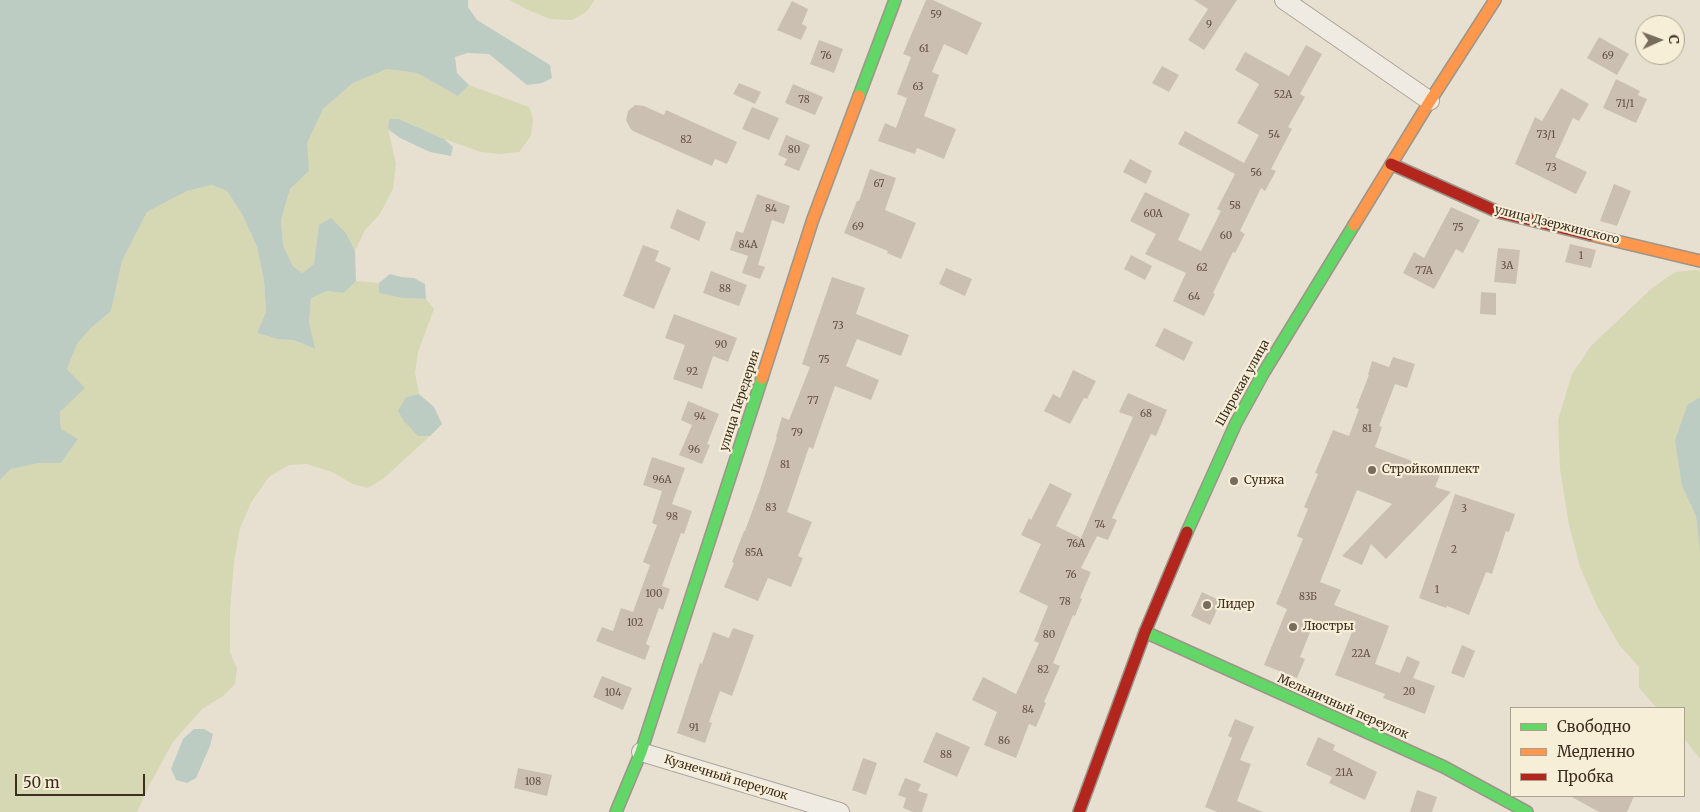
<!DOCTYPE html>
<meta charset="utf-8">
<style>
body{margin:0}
#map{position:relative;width:1700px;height:812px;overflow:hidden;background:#e7e0d1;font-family:Merriweather,serif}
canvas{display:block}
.legend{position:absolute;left:1510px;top:707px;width:175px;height:90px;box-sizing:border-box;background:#f7eed8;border:1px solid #ada18e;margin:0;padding:6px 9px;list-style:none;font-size:15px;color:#3d2e20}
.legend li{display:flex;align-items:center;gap:10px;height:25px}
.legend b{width:25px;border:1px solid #ada18e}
.north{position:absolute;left:1635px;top:15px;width:50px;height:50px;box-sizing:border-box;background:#f7eed8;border:1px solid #ada18e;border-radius:50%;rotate:88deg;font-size:14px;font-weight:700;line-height:20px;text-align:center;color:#3d2e20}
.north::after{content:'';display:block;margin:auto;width:18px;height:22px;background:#786c5e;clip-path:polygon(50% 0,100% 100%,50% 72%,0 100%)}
.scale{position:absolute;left:15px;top:774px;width:130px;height:22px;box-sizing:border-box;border:2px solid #3d2e20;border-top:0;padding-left:6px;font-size:15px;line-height:18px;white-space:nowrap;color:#3d2e20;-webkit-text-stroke:4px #f7eed8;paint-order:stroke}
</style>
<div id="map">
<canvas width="1700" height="812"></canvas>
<ul class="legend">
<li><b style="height:6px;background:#63d668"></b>Свободно</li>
<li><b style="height:6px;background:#ff974d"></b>Медленно</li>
<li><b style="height:6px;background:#b3261e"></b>Пробка</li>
</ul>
<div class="north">С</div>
<div class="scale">50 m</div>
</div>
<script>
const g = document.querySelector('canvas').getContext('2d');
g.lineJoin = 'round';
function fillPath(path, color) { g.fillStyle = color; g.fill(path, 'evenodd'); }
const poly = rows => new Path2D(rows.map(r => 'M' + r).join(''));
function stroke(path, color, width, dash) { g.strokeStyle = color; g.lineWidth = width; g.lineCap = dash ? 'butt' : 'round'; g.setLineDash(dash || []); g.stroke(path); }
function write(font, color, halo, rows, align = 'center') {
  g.font = font + ' Merriweather,serif'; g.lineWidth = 4.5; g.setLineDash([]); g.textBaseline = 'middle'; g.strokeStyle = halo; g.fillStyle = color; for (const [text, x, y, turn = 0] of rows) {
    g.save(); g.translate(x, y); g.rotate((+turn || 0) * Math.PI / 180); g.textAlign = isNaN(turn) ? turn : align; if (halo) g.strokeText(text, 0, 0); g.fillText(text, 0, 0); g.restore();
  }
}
fillPath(poly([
 [509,0,595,0,586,12,572,20,550,19,526,9],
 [387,69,417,73,458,96,469,85,529,107,533,118,531,136,519,152,500,154,481,152,444,139,399,119,389,119,388,129,396,164,393,189,380,214,365,230,355,251,346,233,319,225,314,264,302,273,293,266,283,245,281,220,290,189,309,171,306,143,323,109,353,83],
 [212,185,227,191,242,214,257,247,264,281,266,312,257,333,277,339,293,340,314,349,309,322,311,298,327,291,344,293,356,281,379,283,380,293,402,298,426,299,434,309,418,352,415,373,419,394,406,397,418,436,430,436,383,479,368,488,353,484,332,472,307,464,289,465,269,477,252,501,240,528,234,561,230,611,230,652,237,669,235,684,223,696,202,709,173,742,150,784,137,812,0,812,0,480,11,469,39,463,61,463,78,439,61,430,60,412,84,388,67,369,77,344,90,329,111,311,122,261,147,212,187,191],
 [1696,270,1700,271,1700,397,1688,404,1682,486,1696,516,1700,553,1700,759,1684,738,1684,708,1657,708,1639,688,1639,667,1620,646,1598,608,1580,567,1569,525,1560,469,1558,420,1572,374,1591,346,1652,288,1675,272]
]), '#d6d7b3');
fillPath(poly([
 [0,0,468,0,468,7,477,20,550,65,552,78,542,83,527,85,489,54,467,53,455,57,457,73,469,85,458,96,417,73,387,69,353,83,323,109,307,143,309,171,290,189,281,220,283,245,293,266,302,273,314,264,319,225,331,218,346,233,355,251,356,281,344,293,327,291,311,298,309,322,315,349,293,340,277,339,257,333,266,312,264,281,257,247,242,214,227,191,212,185,187,191,147,212,122,261,111,311,90,329,77,344,67,369,85,388,60,412,61,429,78,439,61,463,39,463,11,469,0,480],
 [389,119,399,119,444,139,453,147,451,156,430,152,400,138,388,129],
 [390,274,401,277,414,278,425,284,426,299,402,298,379,293,379,283],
 [419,394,434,407,442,424,430,436,418,436,404,421,398,411,406,397],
 [1700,397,1700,553,1696,516,1682,486,1675,440,1688,404],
 [194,729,204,729,213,734,210,746,196,778,187,783,176,780,171,769,183,739]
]), '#bcccc2');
fillPath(poly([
 [926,0,933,0,982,23,967,55,944,44,932,72,939,75,924,116,956,129,944,159,917,148,915,154,878,141,885,123,896,128,907,98,897,94,911,57,903,54],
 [1194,0,1237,0,1204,50,1188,40,1208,9],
 [792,1,808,9,802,24,807,27,801,40,777,30],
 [1599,37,1629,54,1617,75,1587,58],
 [819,40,843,49,834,73,810,64],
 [1306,45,1322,54,1300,94,1305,97,1288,127,1292,129,1271,169,1276,171,1265,191,1261,188,1240,231,1245,234,1235,253,1233,252,1213,293,1215,294,1204,316,1173,301,1186,273,1145,254,1156,234,1130,221,1145,192,1190,214,1178,240,1201,251,1221,211,1217,209,1235,174,1178,144,1185,131,1244,163,1259,135,1237,123,1259,84,1235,70,1245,52,1289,76],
 [1162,66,1179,75,1169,92,1152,83],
 [1616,79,1640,91,1638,95,1647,99,1636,123,1603,108],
 [739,83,761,92,755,104,733,94],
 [793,84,823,97,815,115,785,103],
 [1561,88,1589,104,1579,121,1573,118,1555,157,1587,172,1576,194,1515,164,1535,117,1542,121],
 [635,105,644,106,664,115,666,110,737,142,727,164,715,159,712,166,633,131,630,128,626,120,628,111],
 [752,107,779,118,769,140,742,129],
 [786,135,810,145,799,171,784,165,787,159,778,155],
 [1130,159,1152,171,1146,184,1123,172],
 [870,169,896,178,885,210,916,223,901,259,887,253,888,251,844,233,857,201,859,201],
 [1614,184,1631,191,1617,226,1600,221],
 [757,194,790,206,784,224,772,220,758,265,765,267,760,279,742,273,748,256,730,250,736,231,743,233],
 [1451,207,1480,220,1463,253,1456,249,1434,289,1403,273,1414,252,1424,258],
 [677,209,706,222,699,241,670,228],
 [1570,244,1596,250,1591,268,1565,262],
 [643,245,659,251,655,261,671,268,654,309,623,296],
 [1498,248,1520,250,1516,284,1494,282],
 [1131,255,1152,266,1145,280,1124,269],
 [946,268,972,279,965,296,939,284],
 [711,271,747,285,739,306,703,293],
 [832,277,865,288,856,314,909,335,901,356,857,339,846,366,879,380,871,400,835,386,813,449,809,447,787,512,812,522,798,556,803,558,791,587,768,578,758,601,724,587,734,563,732,562,744,531,745,531,760,490,777,437,776,437,782,417,789,420,810,367,802,364],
 [1481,292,1496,293,1496,315,1480,314],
 [674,314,737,338,728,362,713,356,702,389,673,379,685,345,665,338],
 [1164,328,1193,342,1184,361,1155,346],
 [1393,357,1415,364,1407,388,1395,384,1379,426,1382,427,1375,447,1441,472,1435,487,1451,492,1386,559,1371,544,1362,565,1342,556,1392,504,1357,490,1320,582,1341,590,1334,605,1389,626,1375,664,1400,673,1407,656,1420,662,1413,678,1435,686,1425,714,1383,698,1385,694,1335,675,1352,632,1327,623,1326,625,1315,620,1300,657,1305,659,1297,678,1264,665,1287,609,1276,604,1303,539,1297,536,1308,509,1304,507,1318,474,1315,473,1333,430,1349,436,1359,409,1356,408,1369,375,1368,375,1372,361,1389,367],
 [1073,370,1096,381,1087,399,1084,398,1070,424,1044,411,1053,394,1060,398],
 [1128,393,1167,410,1156,436,1151,434,1112,518,1117,520,1108,540,1097,536,1081,568,1091,572,1080,598,1082,599,1075,616,1073,615,1053,663,1060,666,1044,702,1046,703,1036,727,1029,724,1016,758,984,745,997,712,972,700,983,677,1016,694,1039,643,1034,641,1048,606,1019,592,1041,544,1021,535,1029,518,1031,520,1050,483,1072,494,1056,526,1081,538,1133,417,1119,412],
 [688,401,719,414,707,444,710,445,702,464,679,455,692,425,681,420],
 [652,457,685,468,672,504,692,511,684,534,681,533,662,586,670,589,663,610,659,608,646,644,650,646,645,660,596,641,602,627,613,631,621,608,633,612,650,565,643,562,657,525,652,523,662,491,643,485],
 [1455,494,1515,514,1509,532,1506,531,1492,574,1486,572,1469,615,1447,606,1446,608,1419,598],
 [1202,592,1221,601,1210,625,1191,616],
 [733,628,754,635,732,696,720,691,709,722,712,723,705,743,677,733,700,663,702,664,713,632,729,638],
 [1462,645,1475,651,1464,678,1451,673],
 [602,676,632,688,623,710,593,697],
 [1235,719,1254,727,1240,760,1251,764,1237,801,1263,812,1217,812,1205,807,1232,738,1228,736],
 [936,732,970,747,957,777,923,762],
 [1318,737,1335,745,1333,750,1377,772,1365,800,1329,783,1332,777,1306,765],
 [863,758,877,763,866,795,852,790],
 [518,768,552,775,547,796,514,788],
 [905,778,921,784,918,791,928,794,922,812,913,812,903,808,906,798,898,795],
 [1417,790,1437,797,1432,812,1410,812],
 [1570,796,1634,796,1627,812,1599,812]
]), '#cbbfb2');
const street = poly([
 [1284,0,1430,101],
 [641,752,840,812]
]);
const fast = poly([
 [859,96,895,0],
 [1187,532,1236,423,1264,372,1354,225],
 [1145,632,1444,767,1527,812],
 [616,812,641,752,762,378]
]);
const slow = poly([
 [1354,225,1430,101,1495,0],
 [1591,235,1700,261],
 [762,378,813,219,859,96]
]);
const jam = poly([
 [1391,164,1498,212,1591,235],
 [1079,812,1145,632,1187,532]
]);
stroke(street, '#ada599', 20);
stroke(fast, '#9c958a', 14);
stroke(slow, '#9c958a', 14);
stroke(jam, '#9c958a', 14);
stroke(street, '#efebe3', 18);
stroke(fast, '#63d668', 11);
stroke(slow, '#ff974d', 11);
stroke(jam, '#b3261e', 11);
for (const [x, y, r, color] of [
 [1372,470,5,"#786c5e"],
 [1234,481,5,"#786c5e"],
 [1207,605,5,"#786c5e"],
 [1293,627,5,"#786c5e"]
]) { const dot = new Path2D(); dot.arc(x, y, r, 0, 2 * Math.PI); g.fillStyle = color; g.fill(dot); stroke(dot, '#f7eed8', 2); }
write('10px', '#605244', null, [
 ["59",936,15],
 ["9",1209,25],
 ["61",924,49],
 ["76",826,56],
 ["69",1608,56],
 ["63",918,87],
 ["52А",1283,95],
 ["78",804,100],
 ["71/1",1625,104],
 ["54",1274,135],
 ["73/1",1546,135],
 ["82",686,140],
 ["80",794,150],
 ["73",1551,168],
 ["56",1256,173],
 ["67",879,184],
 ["58",1235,206],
 ["84",771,209],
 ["60А",1153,214],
 ["69",858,227],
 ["75",1458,228],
 ["60",1226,236],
 ["84А",748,245],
 ["1",1581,256],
 ["3А",1507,266],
 ["62",1202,268],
 ["77А",1424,271],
 ["88",725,289],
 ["64",1194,297],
 ["73",838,326],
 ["90",721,345],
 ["75",824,360],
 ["92",692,372],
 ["77",813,401],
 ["68",1146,414],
 ["94",700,417],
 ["81",1367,429],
 ["79",797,433],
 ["96",694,450],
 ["81",785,465],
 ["96А",662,480],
 ["83",771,508],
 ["3",1464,509],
 ["98",672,517],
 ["74",1100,525],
 ["76А",1076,544],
 ["2",1454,550],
 ["85А",754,553],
 ["76",1071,575],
 ["1",1437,590],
 ["100",654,594],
 ["83Б",1308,597],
 ["78",1065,602],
 ["102",635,623],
 ["80",1049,635],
 ["22А",1361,654],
 ["82",1043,670],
 ["20",1409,692],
 ["104",613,693],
 ["84",1028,710],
 ["91",694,728],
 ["86",1004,741],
 ["88",946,755],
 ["21А",1344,773],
 ["108",533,782]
]);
write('12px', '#3d2e20', '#f7eed8', [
 ["улица Дзержинского",1557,225,14],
 ["Широкая улица",1243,383,-61],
 ["улица Передерия",740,401,-72],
 ["Мельничный переулок",1343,707,24],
 ["Кузнечный переулок",726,778,17]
]);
write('12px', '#3d2e20', '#f7eed8', [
 ["Стройкомплект",1382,470],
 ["Сунжа",1244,481],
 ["Лидер",1217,605],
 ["Люстры",1303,627]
], 'left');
</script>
